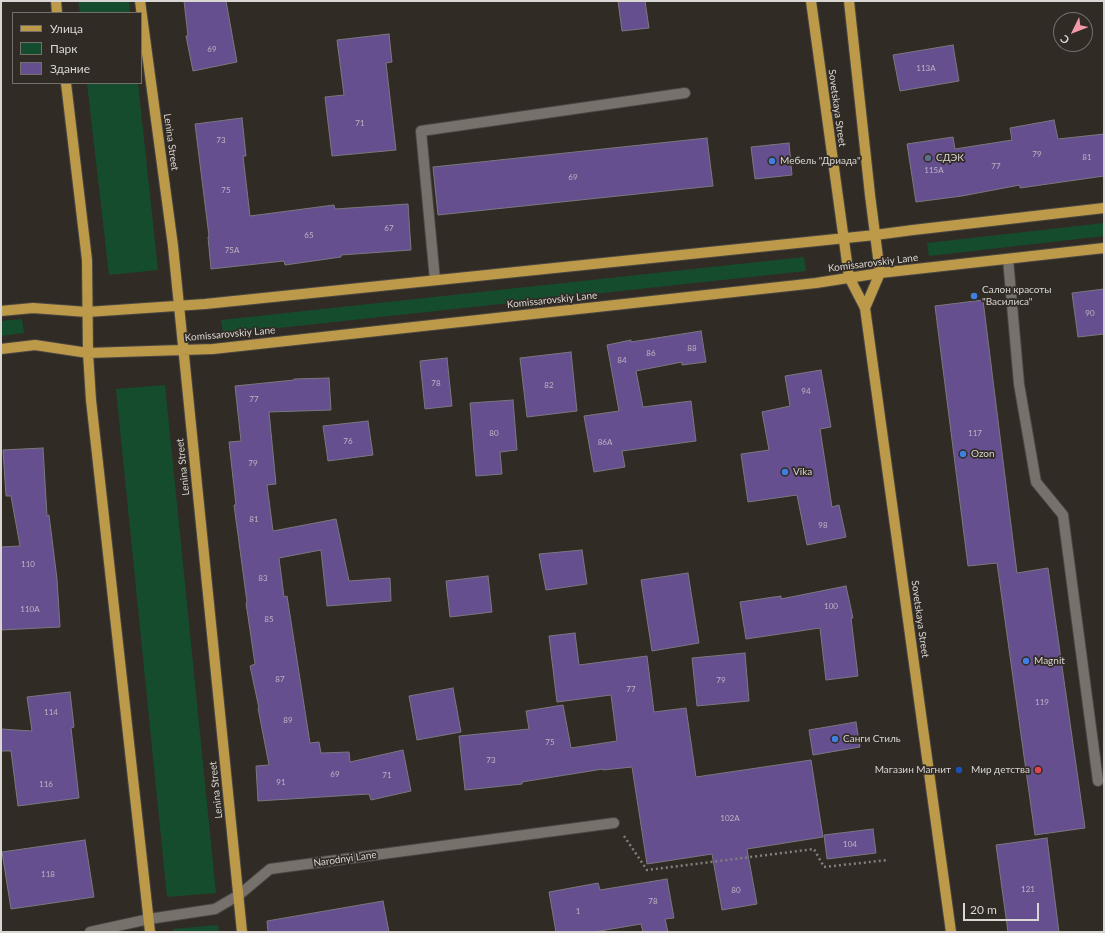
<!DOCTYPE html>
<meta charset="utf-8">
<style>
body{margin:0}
#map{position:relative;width:1105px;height:933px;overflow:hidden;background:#312b26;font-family:Lato,sans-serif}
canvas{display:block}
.frame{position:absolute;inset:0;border:2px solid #d9d6d3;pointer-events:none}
.legend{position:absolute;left:12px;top:12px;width:130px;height:72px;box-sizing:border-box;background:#312b26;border:1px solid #746f6b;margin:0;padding:5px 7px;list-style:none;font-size:12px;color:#d9d6d3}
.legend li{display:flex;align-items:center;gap:8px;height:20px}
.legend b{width:20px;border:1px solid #746f6b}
.north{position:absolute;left:1053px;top:12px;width:40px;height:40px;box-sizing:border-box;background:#312b26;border:1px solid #746f6b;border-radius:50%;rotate:227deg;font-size:11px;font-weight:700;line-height:16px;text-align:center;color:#d9d6d3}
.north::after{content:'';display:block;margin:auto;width:14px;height:18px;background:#f39aa8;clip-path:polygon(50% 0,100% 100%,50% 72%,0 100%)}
.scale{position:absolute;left:963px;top:903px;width:76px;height:18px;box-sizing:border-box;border:2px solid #d9d6d3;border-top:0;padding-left:5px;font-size:12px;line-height:14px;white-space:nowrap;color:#d9d6d3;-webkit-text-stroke:3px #312b26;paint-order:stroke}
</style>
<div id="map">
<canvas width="1105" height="933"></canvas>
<div class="frame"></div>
<ul class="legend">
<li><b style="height:5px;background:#bc9a49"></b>Улица</li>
<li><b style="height:11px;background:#164c2e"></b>Парк</li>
<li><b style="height:11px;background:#664f8e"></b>Здание</li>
</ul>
<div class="north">С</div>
<div class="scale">20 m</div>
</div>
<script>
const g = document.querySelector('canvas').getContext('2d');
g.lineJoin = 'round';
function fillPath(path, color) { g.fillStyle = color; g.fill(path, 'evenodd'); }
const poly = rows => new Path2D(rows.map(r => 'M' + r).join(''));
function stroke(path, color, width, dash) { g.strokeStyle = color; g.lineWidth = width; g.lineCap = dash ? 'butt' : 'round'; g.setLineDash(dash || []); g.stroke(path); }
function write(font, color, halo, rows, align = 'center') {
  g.font = font + ' Lato,sans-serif'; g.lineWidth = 3.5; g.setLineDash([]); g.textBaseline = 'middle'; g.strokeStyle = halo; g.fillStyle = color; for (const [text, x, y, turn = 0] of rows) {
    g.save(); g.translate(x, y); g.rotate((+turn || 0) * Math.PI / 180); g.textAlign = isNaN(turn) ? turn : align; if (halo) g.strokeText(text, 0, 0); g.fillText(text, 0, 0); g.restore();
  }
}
fillPath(poly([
 [78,1,129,1,130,13,80,13],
 [87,83,138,83,158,270,109,275],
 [1104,223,1104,236,929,256,927,243],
 [804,257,806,271,223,334,221,320],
 [22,319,24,333,1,336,1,321],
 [165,385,216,893,167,897,116,389],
 [218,925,219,932,173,932,173,929]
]), '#164c2e');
const building = poly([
 [184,1,226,1,237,62,193,71,186,36,188,36,184,1],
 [618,1,645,1,649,28,622,31,618,1],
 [389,34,392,62,386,63,396,150,332,156,325,97,344,95,337,40,389,34],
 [953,45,959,81,900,91,893,55,953,45],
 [242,118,246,156,243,156,250,216,334,205,335,209,408,204,411,250,341,255,341,257,285,265,284,261,211,269,208,237,209,236,195,124,242,118],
 [1054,120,1058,139,1104,134,1104,176,1020,188,1020,185,962,196,916,202,907,144,953,137,955,149,1012,140,1010,128,1054,120],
 [707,138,713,186,438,215,433,167,707,138],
 [789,143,792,175,755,179,751,147,789,143],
 [1104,289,1104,334,1078,337,1072,293,1104,289],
 [983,300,1017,573,1048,568,1085,828,1035,835,997,563,968,566,935,306,983,300],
 [701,331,706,362,682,365,682,362,636,371,643,407,691,401,696,441,622,451,625,467,594,472,584,416,619,411,607,345,631,340,631,342,701,331],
 [571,352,577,411,527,417,520,358,571,352],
 [447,358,452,406,425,409,420,361,447,358],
 [821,370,831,427,820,429,832,507,839,505,846,537,807,545,797,495,748,502,741,454,769,450,762,412,790,406,785,376,821,370],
 [329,378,331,410,269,412,276,484,267,485,273,531,336,519,349,581,390,578,391,601,327,606,321,550,279,558,284,597,287,596,310,743,319,742,321,753,349,752,350,762,403,750,411,791,371,800,369,794,258,801,256,766,269,765,258,708,259,708,250,666,255,664,246,603,247,602,234,505,236,505,229,442,241,441,235,386,294,380,294,379,329,378],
 [513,400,517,450,500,452,502,474,476,476,470,403,513,400],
 [368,421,373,455,328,461,323,426,368,421],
 [43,448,47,516,49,515,57,579,60,627,1,630,1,547,20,546,11,496,6,496,3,450,43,448],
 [582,550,587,584,546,590,539,554,582,550],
 [688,573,699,643,652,651,641,580,688,573],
 [488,576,492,612,450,617,446,581,488,576],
 [846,586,853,618,851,618,858,676,826,680,820,628,746,639,740,602,781,596,781,599,846,586],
 [575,633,579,665,647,656,654,712,686,708,696,777,811,760,823,837,747,849,757,904,722,910,712,854,647,864,632,767,603,770,603,769,522,782,522,784,465,790,459,736,529,729,526,711,563,705,571,748,617,741,611,695,557,702,549,636,575,633],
 [745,653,749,701,697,706,692,658,745,653],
 [453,688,461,732,417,740,409,696,453,688],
 [70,692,74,727,71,728,79,798,18,806,11,751,1,751,1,729,32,731,27,697,70,692],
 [856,722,860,747,813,755,809,730,856,722],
 [873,829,876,853,827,859,824,835,873,829],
 [1047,838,1059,932,1008,932,996,845,1047,838],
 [85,840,94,897,11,909,2,852,85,840],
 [667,879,674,918,665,919,668,932,643,932,641,924,594,932,556,932,549,892,598,883,600,890,667,879],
 [383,901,389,932,268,932,267,921,383,901]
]);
fillPath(building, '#664f8e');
stroke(building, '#7a787f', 1);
const minor = poly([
 [1008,259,1019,384,1036,482,1063,515,1098,781],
 [435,280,421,131,685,93],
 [90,932,149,919,215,909,239,895,270,869,614,823]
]);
const major = poly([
 [56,1,57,13],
 [140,1,173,246,242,932],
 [811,1,849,277,865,308,951,932],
 [849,1,870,195,880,273,865,308],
 [66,83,87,260,88,353,91,400,150,932],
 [1,311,33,308,87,312,205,304,875,235,913,230,1104,208],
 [1,349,35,345,88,353,213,349,816,283,880,273,1104,248]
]);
stroke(minor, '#4a4642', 12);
stroke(major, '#4a4642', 12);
stroke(poly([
 [624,836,647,870,814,849,824,867,888,860]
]), '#837f7b', 2.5, [2, 3]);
stroke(minor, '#77716b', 10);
stroke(major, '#bc9a49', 10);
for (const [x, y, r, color] of [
 [928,158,4,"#5c6f8a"],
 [772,161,4,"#3f7fe0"],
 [974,296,4,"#3f7fe0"],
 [963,454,4,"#3f7fe0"],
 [785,472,4,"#3f7fe0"],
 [1026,661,4,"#3f7fe0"],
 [835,739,4,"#3f7fe0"],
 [959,770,4,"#1a4fb4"],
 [1038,770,4,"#e0444e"]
]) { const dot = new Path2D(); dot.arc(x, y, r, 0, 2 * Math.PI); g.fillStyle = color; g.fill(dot); stroke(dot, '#312b26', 1.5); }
write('8px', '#bcb4c2', null, [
 ["69",212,49],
 ["113А",926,68],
 ["71",360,123],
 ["73",221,140],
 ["79",1037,154],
 ["81",1087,157],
 ["77",996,166],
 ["115А",934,170],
 ["69",573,177],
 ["75",226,190],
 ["67",389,228],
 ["65",309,235],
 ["75А",232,250],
 ["90",1090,313],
 ["88",692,348],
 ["86",651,353],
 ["84",622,360],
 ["78",436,383],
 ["82",549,385],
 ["94",806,391],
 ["77",254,399],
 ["80",494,433],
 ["117",975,433],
 ["76",348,441],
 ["86А",605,442],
 ["79",253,463],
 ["81",254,519],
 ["98",823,525],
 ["110",28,564],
 ["83",263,578],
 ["100",831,606],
 ["110А",30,609],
 ["85",269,619],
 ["87",280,679],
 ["79",721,680],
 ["77",631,689],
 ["119",1042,702],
 ["114",51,712],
 ["89",288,720],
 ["75",550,742],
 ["73",491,760],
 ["69",335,774],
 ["71",387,775],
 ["91",281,782],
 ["116",46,784],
 ["102А",730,818],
 ["104",850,844],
 ["118",48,874],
 ["121",1028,889],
 ["80",736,890],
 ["78",653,901],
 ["1",578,911]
]);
write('10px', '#d9d6d3', '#312b26', [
 ["Sovetskaya Street",837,108,82],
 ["Lenina Street",171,142,82],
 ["Komissarovskiy Lane",873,263,-7],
 ["Komissarovskiy Lane",552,300,-6],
 ["Komissarovskiy Lane",230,334,-5],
 ["Lenina Street",183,467,-96],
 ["Sovetskaya Street",920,619,82],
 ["Lenina Street",216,790,-96],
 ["Narodnyi Lane",345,859,-8]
]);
write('10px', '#d9d6d3', '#312b26', [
 ["СДЭК",936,158],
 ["Мебель \"Дриада\"",780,161],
 ["Салон красоты",982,290],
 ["\"Василиса\"",982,302],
 ["Ozon",971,454],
 ["Vika",793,472],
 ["Magnit",1034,661],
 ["Санги Стиль",843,739],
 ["Магазин Магнит",951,770,"right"],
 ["Мир детства",1030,770,"right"]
], 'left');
</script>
